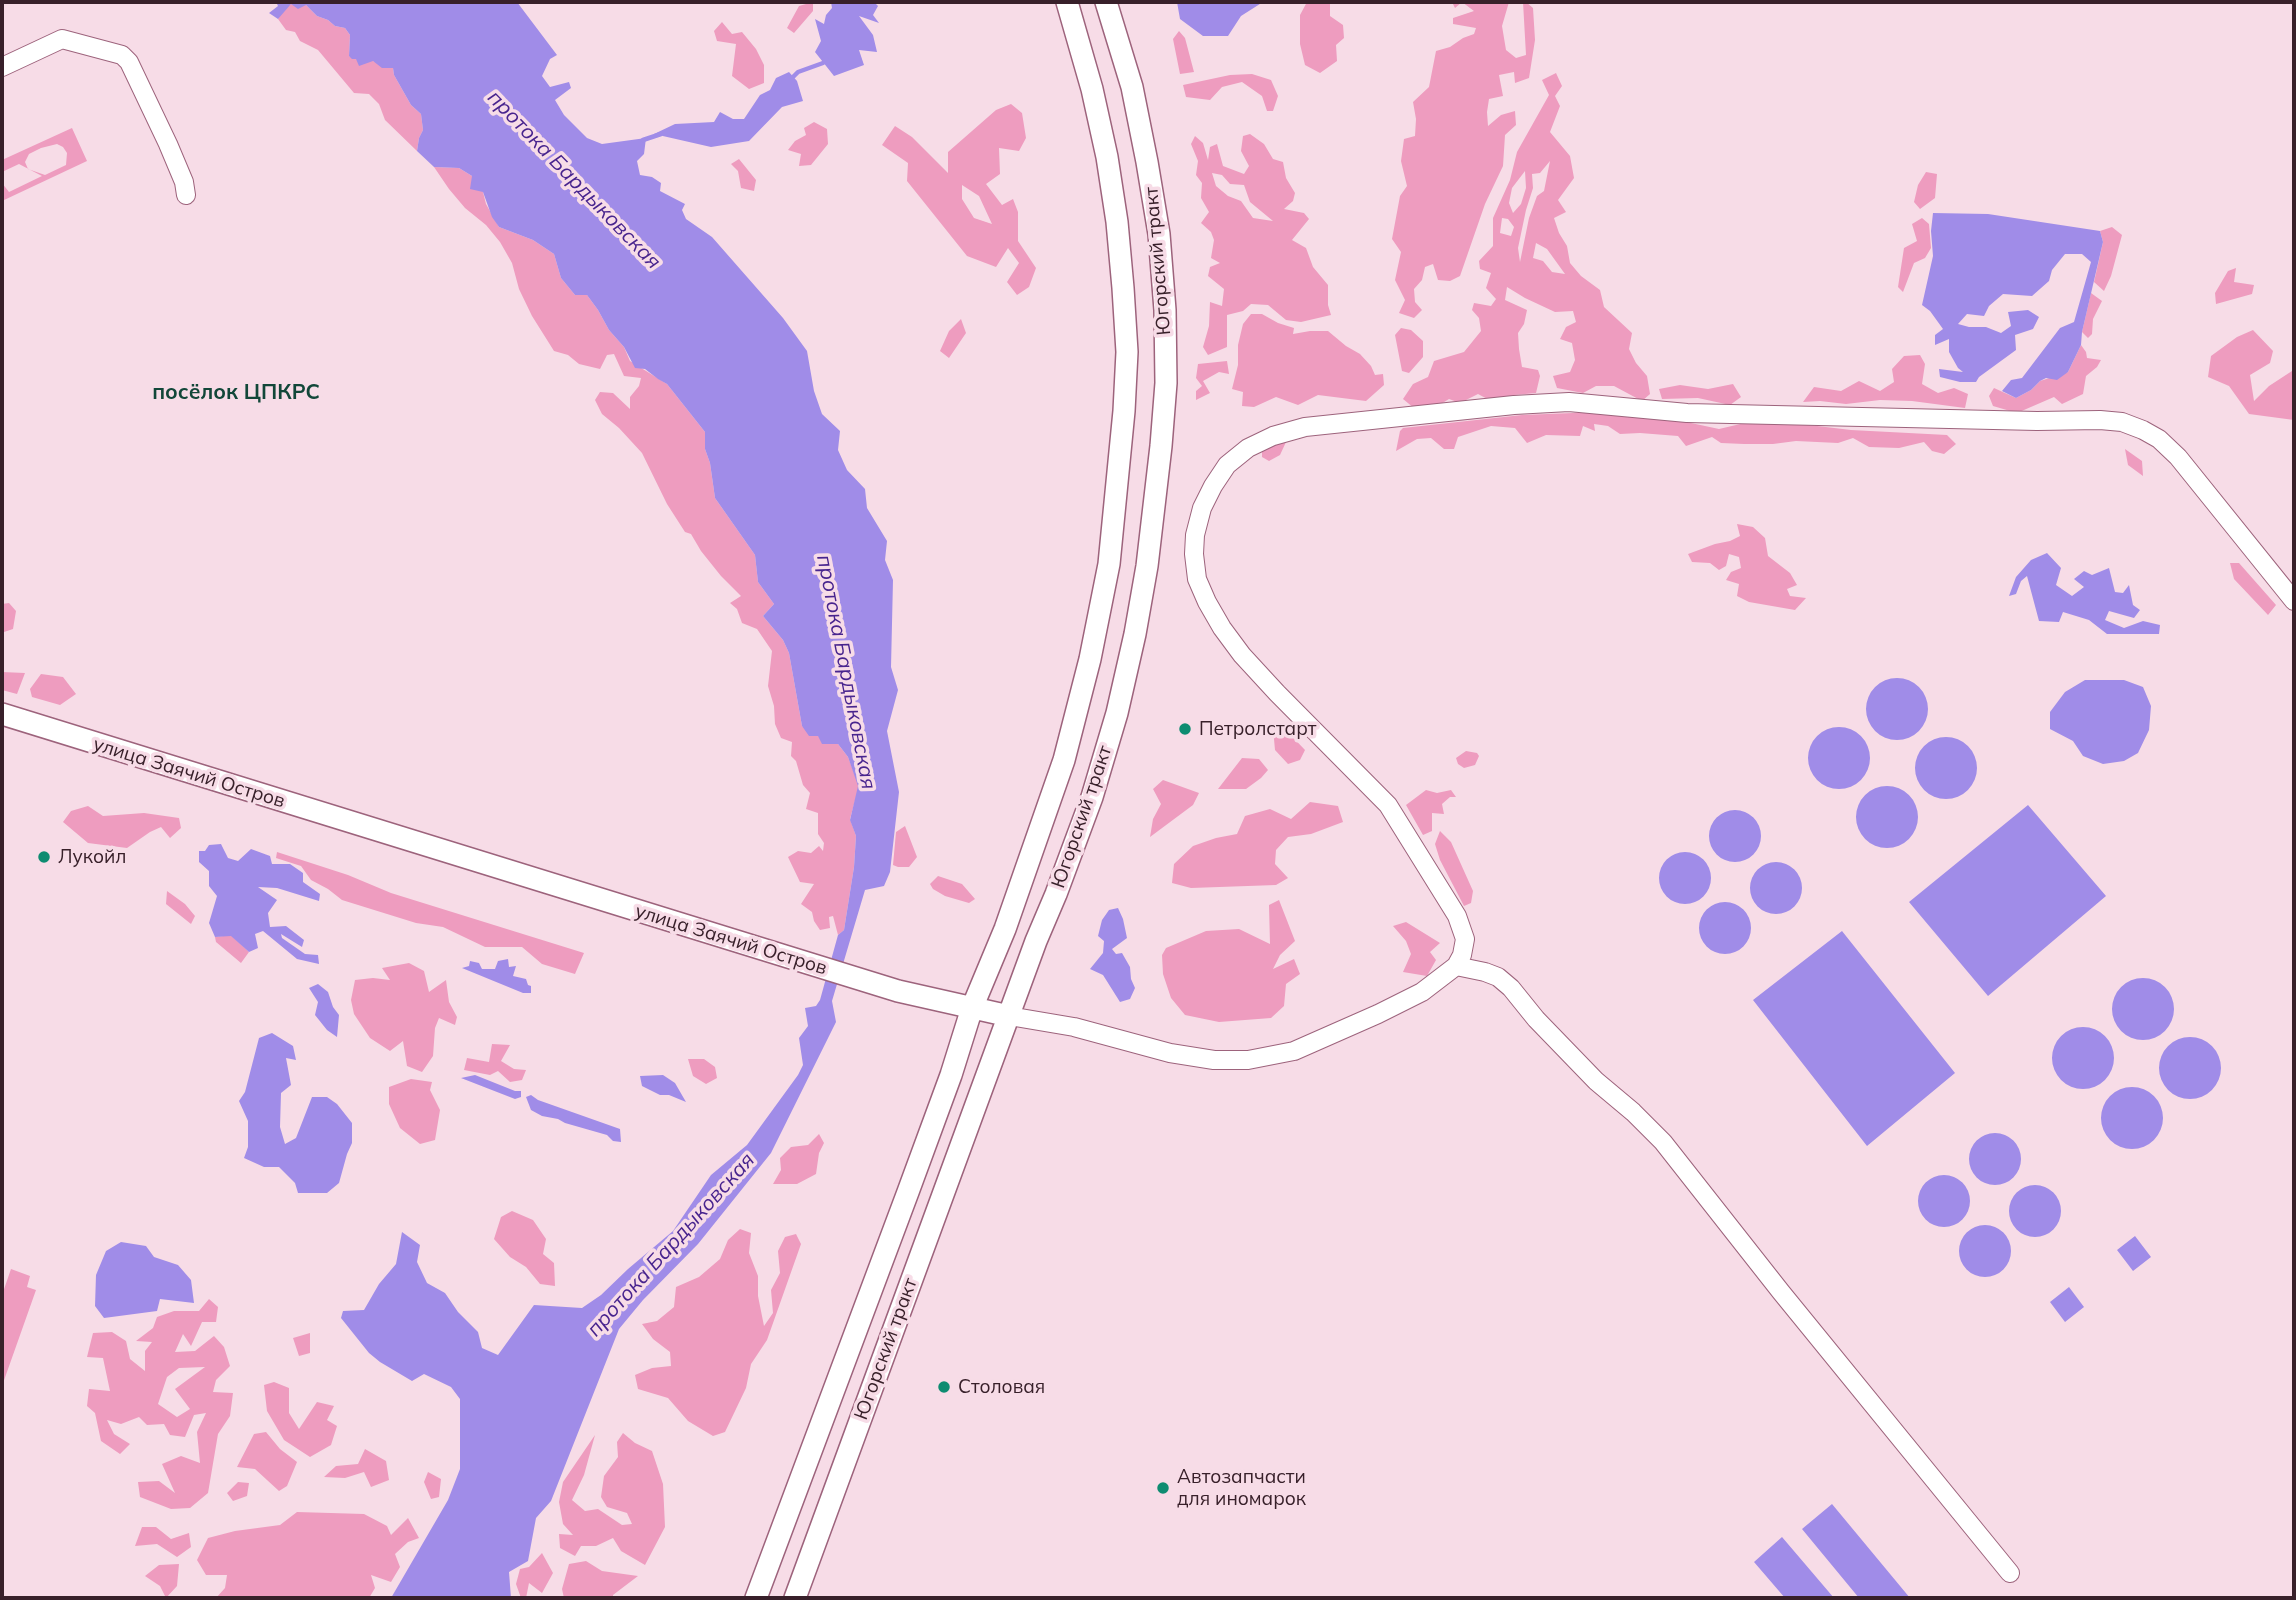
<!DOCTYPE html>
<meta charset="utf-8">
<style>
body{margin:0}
#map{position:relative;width:2296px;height:1600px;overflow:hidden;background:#f7dce7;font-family:Mulish,sans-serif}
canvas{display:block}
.frame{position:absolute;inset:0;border:4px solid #38202a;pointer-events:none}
</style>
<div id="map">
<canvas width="2296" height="1600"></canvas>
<div class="frame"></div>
</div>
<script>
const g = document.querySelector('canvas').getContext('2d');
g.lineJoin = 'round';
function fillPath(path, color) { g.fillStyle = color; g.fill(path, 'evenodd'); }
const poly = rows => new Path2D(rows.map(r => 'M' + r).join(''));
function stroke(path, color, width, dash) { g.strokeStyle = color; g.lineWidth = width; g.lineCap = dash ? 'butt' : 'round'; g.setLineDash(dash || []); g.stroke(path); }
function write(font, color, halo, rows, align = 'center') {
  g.font = font + ' Mulish,sans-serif'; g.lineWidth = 7; g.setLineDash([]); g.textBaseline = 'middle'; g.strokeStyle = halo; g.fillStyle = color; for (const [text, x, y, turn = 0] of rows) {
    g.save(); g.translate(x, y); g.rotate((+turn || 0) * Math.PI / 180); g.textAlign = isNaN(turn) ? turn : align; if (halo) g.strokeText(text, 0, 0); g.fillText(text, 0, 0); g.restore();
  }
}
fillPath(poly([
 [813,2,813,11,794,33,787,28,799,6],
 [1307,2,1330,2,1330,16,1343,25,1344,38,1336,45,1337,61,1320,73,1305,65,1300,44,1300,15],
 [1452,2,1509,2,1502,26,1506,50,1516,58,1526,55,1523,2,1526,2,1533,8,1535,40,1529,78,1515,83,1514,72,1499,75,1503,96,1489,99,1487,112,1488,126,1501,115,1515,111,1516,125,1505,135,1503,166,1485,204,1460,276,1450,281,1438,280,1433,264,1425,267,1422,280,1414,289,1415,302,1422,310,1414,318,1399,313,1405,300,1395,280,1401,252,1392,239,1400,196,1407,186,1401,161,1404,139,1415,136,1416,119,1413,102,1429,87,1436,51,1450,47,1463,38,1474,34,1476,28,1453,24,1453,18,1474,11,1462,2,1455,8],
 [291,4,306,5,317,16,328,20,335,26,345,28,350,35,349,56,356,59,373,61,393,68,394,75,411,105,421,114,423,130,419,138,417,151,385,120,379,104,369,94,354,93,318,50,300,41,295,32,286,30,278,19,282,11],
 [722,22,732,34,742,32,756,49,764,65,764,83,749,89,732,76,736,44,717,41,714,31],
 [1179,31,1185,38,1194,72,1180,74,1173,39],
 [1556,73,1562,86,1555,96,1560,106,1550,132,1570,156,1574,178,1558,200,1566,212,1554,218,1559,233,1567,246,1570,263,1581,276,1600,290,1604,307,1632,333,1629,349,1636,363,1647,376,1650,394,1642,401,1614,386,1596,386,1583,393,1557,388,1553,376,1570,372,1575,360,1572,343,1560,339,1566,327,1576,322,1573,311,1555,312,1525,298,1507,287,1505,300,1527,310,1524,324,1518,333,1519,349,1522,367,1538,370,1540,376,1536,393,1514,395,1493,402,1478,394,1460,403,1449,399,1436,407,1414,408,1403,399,1413,384,1428,377,1434,361,1464,352,1481,331,1479,318,1472,310,1474,303,1491,306,1496,299,1486,288,1491,273,1480,269,1479,261,1493,246,1493,218,1510,180,1517,152,1549,95,1542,80],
 [1550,161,1544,191,1537,196,1529,218,1520,262,1518,248,1526,210,1533,188,1532,174,1540,173],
 [1525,171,1526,188,1521,204,1513,213,1509,203,1512,188],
 [1502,218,1508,219,1514,227,1511,236,1500,233],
 [1536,243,1547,249,1565,274,1552,272,1543,261,1533,258],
 [1252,74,1271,80,1278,96,1273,111,1267,111,1262,96,1242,82,1222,87,1210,100,1186,97,1183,85,1230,75],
 [1011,104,1022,113,1026,138,1019,151,999,148,1000,174,986,184,1002,205,1013,199,1018,212,1018,241,1036,268,1029,287,1017,295,1007,282,1019,263,1008,248,996,267,967,256,907,181,908,163,882,145,895,126,912,137,948,173,948,152,996,110],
 [962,185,979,196,992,224,974,218,962,199],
 [814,122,827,129,828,144,811,165,799,166,801,154,788,150,795,141,806,135,804,128],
 [72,128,87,161,2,201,2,183,9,192,42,176,19,164,2,172,2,160],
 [57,144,63,147,67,153,66,165,45,175,28,169,25,162,29,154,41,148],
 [1250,134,1264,144,1273,159,1283,162,1286,178,1295,193,1293,201,1284,209,1304,213,1309,219,1292,240,1306,248,1313,267,1328,285,1328,305,1331,315,1301,322,1286,320,1268,305,1251,304,1243,311,1227,315,1227,347,1208,355,1203,347,1209,326,1210,302,1222,306,1224,289,1208,276,1210,267,1220,263,1211,258,1214,240,1211,232,1201,223,1209,212,1201,198,1202,183,1196,175,1198,161,1191,144,1195,136,1203,143,1208,160,1210,147,1217,144,1223,166,1244,174,1249,166,1241,151,1243,136],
 [1212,173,1222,175,1230,184,1244,185,1250,202,1273,221,1253,218,1241,201,1228,196,1216,186],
 [739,159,756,180,754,191,741,188,738,171,731,164],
 [434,167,459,168,472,176,483,192,486,204,499,227,533,240,554,254,561,278,575,295,587,295,598,310,609,330,624,347,630,361,667,384,705,432,705,449,710,463,715,498,755,555,758,582,774,604,763,616,783,640,789,653,802,726,818,736,838,744,848,757,859,786,850,819,856,836,854,867,844,930,838,935,833,916,829,917,830,928,820,930,814,921,812,912,801,904,814,884,800,882,788,857,798,851,811,853,819,846,823,851,824,843,818,834,818,813,806,809,810,793,803,785,796,761,791,756,792,742,781,738,775,724,774,706,768,686,772,651,757,629,742,623,737,609,730,603,741,596,721,576,701,551,691,534,685,532,667,504,642,453,619,428,602,414,595,400,600,392,613,393,630,409,630,397,639,386,641,378,624,376,614,354,607,355,600,369,579,364,568,355,554,351,532,316,519,289,512,263,500,242,486,225,465,208,449,189],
 [1926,172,1937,174,1935,198,1920,209,1914,202,1918,185],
 [1922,218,1929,224,1931,248,1925,258,1914,263,1903,292,1898,287,1904,248,1917,241,1912,224],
 [2112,227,2122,235,2111,276,2104,291,2094,282,2103,242,2100,231],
 [2236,268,2234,282,2254,285,2252,294,2216,304,2215,293,2228,271],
 [2091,293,2102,301,2093,319,2092,334,2088,338,2082,332],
 [1251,314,1262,314,1278,323,1294,328,1293,334,1310,331,1328,331,1346,346,1360,354,1371,366,1375,375,1383,374,1384,385,1366,401,1318,395,1298,405,1276,397,1254,407,1242,406,1243,392,1232,389,1238,365,1238,345,1243,324],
 [961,319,966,333,949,358,940,351,949,331],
 [1401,328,1411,330,1423,341,1423,357,1409,373,1402,371,1395,335],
 [2253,330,2273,351,2270,363,2250,375,2254,401,2269,386,2292,371,2294,374,2294,420,2249,414,2229,386,2208,377,2211,356,2237,337],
 [2081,345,2086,352,2087,358,2101,360,2097,367,2086,376,2083,394,2062,404,2054,397,2017,413,1993,406,1989,396,1994,388,2016,398,2031,390,2040,381,2068,372],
 [1920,355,1925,364,1922,384,1938,393,1954,388,1968,394,1965,408,1912,401,1880,400,1846,404,1820,401,1803,402,1814,387,1841,391,1859,381,1880,391,1894,382,1892,369,1904,356],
 [1227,361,1229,374,1219,372,1203,381,1210,393,1196,400,1196,391,1202,386,1196,378,1198,364],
 [1733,384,1741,397,1730,405,1698,398,1662,399,1659,389,1680,385,1708,389],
 [1598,412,1677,420,1719,429,1749,422,1792,423,1851,430,1947,435,1956,444,1944,454,1932,451,1924,442,1899,448,1869,447,1853,438,1838,443,1796,441,1773,444,1744,444,1721,443,1712,437,1686,446,1678,436,1640,433,1620,434,1608,426,1594,424,1595,431,1583,426,1580,436,1546,435,1527,443,1515,428,1491,426,1458,437,1454,449,1444,449,1431,438,1417,439,1396,451,1400,431,1403,428,1522,415],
 [1276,439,1286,442,1280,455,1269,461,1262,457,1262,447],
 [2125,449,2142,461,2143,476,2128,465],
 [1737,524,1753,527,1765,538,1768,556,1790,573,1797,585,1787,589,1790,596,1806,598,1795,610,1749,602,1737,596,1739,584,1726,580,1731,572,1741,568,1739,557,1729,554,1726,566,1719,570,1710,563,1692,562,1688,554,1715,544,1730,541,1740,536],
 [2230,563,2239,563,2276,605,2268,615,2234,579],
 [9,603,16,611,13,629,4,632,2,628,2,604],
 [2,672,25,673,17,694,2,690],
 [41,674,63,677,76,694,60,705,32,697,30,689],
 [1283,727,1305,750,1300,760,1288,764,1275,750,1273,728],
 [1466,751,1477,753,1479,756,1475,765,1464,768,1458,764,1456,758],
 [1242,758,1259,759,1268,770,1261,778,1246,789,1218,789],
 [1163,780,1199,793,1193,805,1150,837,1153,819,1161,804,1153,789],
 [1426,790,1437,793,1451,790,1456,797,1450,797,1442,804,1444,814,1432,813,1432,831,1423,835,1406,805],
 [1310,802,1338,806,1343,822,1311,834,1288,837,1276,850,1275,864,1288,878,1276,885,1191,888,1172,883,1174,864,1193,846,1216,838,1237,834,1245,816,1270,809,1291,819],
 [88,806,103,816,144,813,179,818,181,828,170,838,161,827,150,832,127,848,88,843,63,822,71,811],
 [905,826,917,857,909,867,898,867,893,865,896,832],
 [1440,831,1451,842,1473,891,1471,903,1464,906,1440,860,1435,844],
 [277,852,348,875,391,893,584,953,575,974,542,964,522,947,485,947,443,927,416,923,342,900,328,889,311,880,301,866,276,858],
 [938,876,962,884,975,899,969,903,945,896,933,889,930,884],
 [167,891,185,904,195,916,191,924,166,904],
 [1279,900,1295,941,1280,955,1273,969,1294,959,1300,974,1286,984,1284,1006,1271,1018,1219,1022,1185,1015,1171,998,1163,974,1162,955,1166,948,1206,931,1239,929,1270,944,1269,905],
 [1406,922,1440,943,1430,952,1436,960,1427,976,1403,972,1411,954,1406,941,1393,926],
 [231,935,249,952,241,963,216,942,215,937],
 [409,963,424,971,429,992,446,980,449,1002,457,1017,455,1025,439,1018,435,1028,433,1056,422,1072,407,1066,403,1041,390,1051,370,1038,354,1014,351,1000,355,980,373,978,390,980,382,968],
 [492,1044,510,1045,501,1061,514,1069,526,1070,522,1080,510,1082,498,1071,490,1075,464,1070,467,1058,489,1062],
 [688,1059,704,1059,715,1067,717,1078,706,1084,693,1076],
 [411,1079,432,1082,430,1090,440,1110,435,1140,420,1144,400,1128,389,1104,389,1087],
 [819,1134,824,1143,819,1153,816,1174,797,1184,773,1184,781,1170,780,1158,791,1147,808,1145],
 [512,1211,533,1220,546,1239,543,1254,554,1263,555,1286,540,1284,526,1267,510,1257,494,1239,501,1217],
 [740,1229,751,1233,749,1253,758,1276,758,1296,764,1326,773,1313,771,1290,780,1273,778,1251,785,1237,796,1234,801,1244,767,1340,751,1364,746,1388,725,1432,713,1436,688,1421,668,1398,638,1389,635,1375,652,1368,671,1366,670,1352,653,1339,642,1324,657,1321,674,1307,676,1287,699,1277,720,1259,728,1240],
 [11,1269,30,1276,27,1287,36,1290,2,1386,2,1295],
 [209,1299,218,1307,216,1322,202,1322,191,1346,183,1334,175,1352,195,1351,214,1336,224,1347,230,1366,216,1380,213,1392,233,1393,230,1416,218,1434,208,1493,190,1508,171,1509,140,1497,138,1482,159,1481,175,1493,162,1464,181,1456,200,1463,197,1432,206,1413,194,1415,185,1437,170,1435,164,1424,147,1425,139,1417,121,1424,107,1420,114,1434,130,1444,120,1454,101,1441,95,1413,87,1406,89,1389,110,1391,103,1358,87,1357,93,1333,112,1332,126,1341,130,1359,145,1371,145,1351,152,1342,136,1341,153,1328,157,1317,174,1311,199,1311],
 [205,1367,175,1389,190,1409,177,1417,158,1404,167,1377,179,1368],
 [310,1333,310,1353,299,1356,293,1338],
 [274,1382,289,1388,289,1413,299,1429,317,1402,334,1406,327,1420,337,1426,331,1445,310,1457,284,1440,267,1411,264,1385],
 [266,1432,280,1449,297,1462,287,1486,279,1491,255,1469,237,1467,254,1434],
 [623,1433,635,1443,652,1451,663,1484,665,1527,645,1565,621,1551,613,1538,596,1546,581,1546,575,1556,560,1548,559,1534,573,1535,563,1524,559,1502,563,1482,595,1435,584,1475,572,1500,585,1511,598,1509,622,1525,632,1524,627,1513,607,1507,601,1497,604,1476,618,1457,617,1442],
 [365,1449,386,1461,389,1480,371,1487,364,1472,345,1478,324,1477,336,1466,358,1464],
 [428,1472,441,1479,439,1497,431,1499,424,1482],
 [238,1482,249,1483,247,1496,233,1501,227,1493],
 [297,1512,364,1514,387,1526,391,1535,408,1518,419,1538,408,1542,395,1554,400,1567,391,1582,371,1575,375,1588,369,1598,267,1598,266,1596,263,1598,216,1598,225,1588,227,1575,206,1575,197,1560,208,1538,235,1531,280,1525],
 [142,1527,156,1527,171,1539,189,1533,191,1547,177,1557,157,1544,135,1546],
 [542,1553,553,1573,542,1593,529,1583,526,1598,521,1598,516,1584,520,1569,529,1567],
 [586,1561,602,1571,638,1576,613,1595,613,1598,564,1598,562,1589,569,1564],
 [179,1564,177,1586,166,1598,160,1586,145,1576,159,1565]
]), '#ee9cbf');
fillPath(poly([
 [276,2,517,2,557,55,550,59,542,76,550,87,569,82,571,88,555,100,564,115,587,138,602,144,646,138,644,154,637,161,640,175,652,177,661,183,660,191,685,204,682,210,686,219,712,237,783,318,807,351,814,391,822,414,840,431,838,450,847,470,865,489,867,508,887,541,885,560,893,580,891,667,898,690,887,731,899,792,890,872,884,886,865,890,832,1001,836,1022,771,1153,698,1244,643,1300,619,1329,551,1501,536,1518,528,1561,509,1572,511,1598,391,1598,448,1500,460,1469,460,1399,451,1387,424,1374,412,1381,380,1362,369,1353,341,1318,343,1311,364,1310,379,1284,396,1264,402,1232,420,1245,417,1262,427,1283,445,1293,458,1312,478,1332,482,1348,498,1355,534,1305,582,1308,601,1295,628,1269,673,1231,711,1175,747,1145,798,1075,803,1065,799,1038,808,1026,805,1008,816,1006,820,1000,838,935,844,930,854,867,856,836,850,820,858,786,848,757,838,744,822,744,818,736,809,736,802,726,789,653,783,640,763,616,774,604,758,582,755,555,715,498,710,463,705,449,705,432,667,384,658,379,645,369,635,368,624,347,609,330,598,310,587,295,575,295,561,278,554,254,533,240,499,227,492,217,483,192,470,189,472,176,459,168,434,167,417,151,419,138,423,130,421,114,411,105,394,75,393,68,382,68,373,61,359,66,356,59,352,59,349,56,350,35,345,28,335,26,328,20,317,16,306,5,298,9,291,4,278,19,269,13,278,6],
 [831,2,874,2,878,6,873,15,879,23,859,16,873,35,877,52,859,50,864,65,834,76,815,52,821,41,815,19,824,24,826,15,832,8],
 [1177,2,1263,2,1241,16,1228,36,1203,36,1180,19],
 [789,72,797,81,803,101,782,107,749,141,711,147,654,134,675,124,714,122,720,112,733,119,744,119,760,95,770,90,776,78],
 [1933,213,1988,214,2100,231,2103,242,2082,332,2081,345,2068,372,2057,380,2046,378,2040,381,2031,390,2016,398,2002,391,2011,380,2022,378,2060,328,2074,322,2091,262,2082,254,2065,254,2052,270,2049,281,2032,296,2003,294,1989,306,1984,316,1967,314,1958,324,1969,327,1986,327,2001,333,2011,326,2008,312,2028,310,2039,317,2033,329,2015,335,2016,350,1979,377,1976,382,1960,382,1940,377,1939,369,1963,372,1958,368,1949,352,1949,339,1935,345,1935,335,1943,329,1930,311,1922,305,1933,256,1931,231],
 [2047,553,2061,568,2056,585,2072,596,2084,587,2074,579,2084,571,2092,575,2109,568,2115,592,2123,593,2129,585,2133,605,2140,610,2134,618,2109,611,2105,620,2124,628,2143,621,2160,625,2159,634,2107,634,2089,620,2063,612,2059,622,2039,621,2027,576,2021,581,2016,594,2009,596,2016,577,2031,560],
 '1866 709a31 31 0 1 1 62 0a31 31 0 1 1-62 0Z',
 [2085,680,2124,680,2143,687,2151,706,2149,730,2138,753,2124,761,2103,764,2083,756,2073,741,2050,729,2050,712,2065,692],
 '1808 758a31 31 0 1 1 62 0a31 31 0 1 1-62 0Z',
 '1915 768a31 31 0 1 1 62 0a31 31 0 1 1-62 0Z',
 '1856 817a31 31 0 1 1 62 0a31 31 0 1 1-62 0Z',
 [2028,805,2106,896,1988,996,1909,902],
 '1709 836a26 26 0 1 1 52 0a26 26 0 1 1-52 0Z',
 [221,844,228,858,238,861,251,849,270,856,272,864,290,864,303,873,303,882,320,894,319,901,277,888,258,887,277,900,268,913,270,927,286,926,304,940,302,947,281,934,282,938,305,954,318,955,319,964,297,959,263,931,255,934,258,948,249,952,231,936,215,937,209,923,217,896,209,886,209,871,199,862,199,851,205,851,209,845],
 '1659 878a26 26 0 1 1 52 0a26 26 0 1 1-52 0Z',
 '1750 888a26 26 0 1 1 52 0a26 26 0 1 1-52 0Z',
 '1699 928a26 26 0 1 1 52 0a26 26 0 1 1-52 0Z',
 [1118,908,1123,919,1127,938,1112,949,1116,954,1122,953,1130,967,1131,979,1135,988,1130,999,1120,1002,1103,975,1090,969,1103,953,1104,941,1098,936,1102,920,1109,910],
 [1842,931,1955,1073,1867,1146,1753,1000],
 [508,959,509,967,516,966,513,976,526,979,528,985,531,986,531,993,523,993,462,968,469,966,470,961,479,963,482,969,495,969,498,961],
 '2112 1009a31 31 0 1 1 62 0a31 31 0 1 1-62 0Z',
 [318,984,328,992,333,1007,339,1015,337,1037,327,1030,315,1015,318,1002,309,988],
 '2052 1058a31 31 0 1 1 62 0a31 31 0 1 1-62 0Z',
 [272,1033,293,1046,296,1060,286,1058,291,1085,281,1093,280,1127,285,1144,296,1138,312,1097,327,1097,337,1104,352,1123,352,1143,347,1154,339,1183,327,1193,298,1193,295,1183,279,1167,264,1167,244,1158,248,1147,248,1121,239,1101,245,1092,259,1038],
 '2159 1068a31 31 0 1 1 62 0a31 31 0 1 1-62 0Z',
 [475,1075,515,1091,521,1091,521,1097,515,1099,461,1078],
 [663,1075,675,1083,686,1102,669,1095,660,1095,642,1086,640,1076],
 '2101 1118a31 31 0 1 1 62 0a31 31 0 1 1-62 0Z',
 [531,1095,538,1100,620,1129,621,1142,613,1141,607,1135,565,1123,558,1119,542,1116,531,1110,526,1097],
 '1969 1159a26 26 0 1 1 52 0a26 26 0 1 1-52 0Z',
 '1918 1201a26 26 0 1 1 52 0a26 26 0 1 1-52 0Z',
 '2009 1211a26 26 0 1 1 52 0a26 26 0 1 1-52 0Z',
 '1959 1251a26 26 0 1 1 52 0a26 26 0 1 1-52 0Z',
 [2135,1236,2151,1257,2133,1271,2117,1250],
 [121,1242,146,1246,154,1257,178,1265,191,1280,194,1303,160,1299,157,1311,104,1318,95,1306,96,1275,106,1251],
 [2069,1287,2084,1307,2065,1322,2050,1302],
 [1832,1504,1910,1598,1859,1598,1802,1529],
 [1782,1537,1834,1598,1785,1598,1754,1562]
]), '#a08ce8');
stroke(poly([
 [792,78,798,72,823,63,826,59],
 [643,140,661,134]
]), '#a08ce8', 4.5);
const minor = poly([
 [2,67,62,39,122,55,129,62,168,144,184,182,186,195],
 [1456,966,1485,972,1498,977,1511,988,1536,1019,1596,1081,1633,1112,1663,1142,1781,1292,2010,1573],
 [1009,1016,1074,1027,1170,1053,1214,1060,1248,1060,1294,1051,1378,1014,1422,992,1456,966,1462,955,1465,939,1457,916,1388,805,1277,693,1242,655,1222,628,1207,602,1197,579,1194,554,1195,535,1202,508,1213,486,1227,465,1248,448,1273,436,1305,427,1514,405,1569,402,1687,413,2037,421,2100,420,2122,422,2143,430,2159,439,2178,457,2294,601]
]);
const major = poly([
 [2,714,898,991,1009,1016],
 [756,1598,908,1192,951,1075,972,1008,1005,929,1064,760,1090,659,1109,564,1124,411,1127,352,1123,288,1117,222,1107,157,1092,89,1067,2],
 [795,1598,1036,941,1056,894,1092,797,1117,713,1135,634,1147,566,1161,446,1166,383,1165,310,1159,234,1147,162,1132,87,1106,2]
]);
stroke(minor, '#9d637c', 20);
stroke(major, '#9d637c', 24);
stroke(minor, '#fff', 18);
stroke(major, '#fff', 21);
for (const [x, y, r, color] of [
 [1185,729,7,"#0e8c71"],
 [44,857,7,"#0e8c71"],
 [944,1387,7,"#0e8c71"],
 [1163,1488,7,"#0e8c71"]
]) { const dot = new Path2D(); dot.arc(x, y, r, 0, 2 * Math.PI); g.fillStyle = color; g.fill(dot); stroke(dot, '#f7dce7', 2.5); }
write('19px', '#38202a', '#f7dce7', [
 ["Югорский тракт",1158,261,-95],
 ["улица Заячий Остров",189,773,17],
 ["Югорский тракт",1082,817,-71],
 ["улица Заячий Остров",731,940,17],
 ["Югорский тракт",886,1349,-70]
]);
write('19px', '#38202a', '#f7dce7', [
 ["Петролстарт",1199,729],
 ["Лукойл",58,857],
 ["Столовая",958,1387],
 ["Автозапчасти",1177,1477],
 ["для иномарок",1177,1499]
], 'left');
write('italic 21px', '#48248e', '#f7dce7', [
 ["протока Бардыковская",574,180,46],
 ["протока Бардыковская",846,672,79],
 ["протока Бардыковская",671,1245,-48]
]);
write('bold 21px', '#124739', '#f7dce7', [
 ["посёлок ЦПКРС",236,393]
]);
</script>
